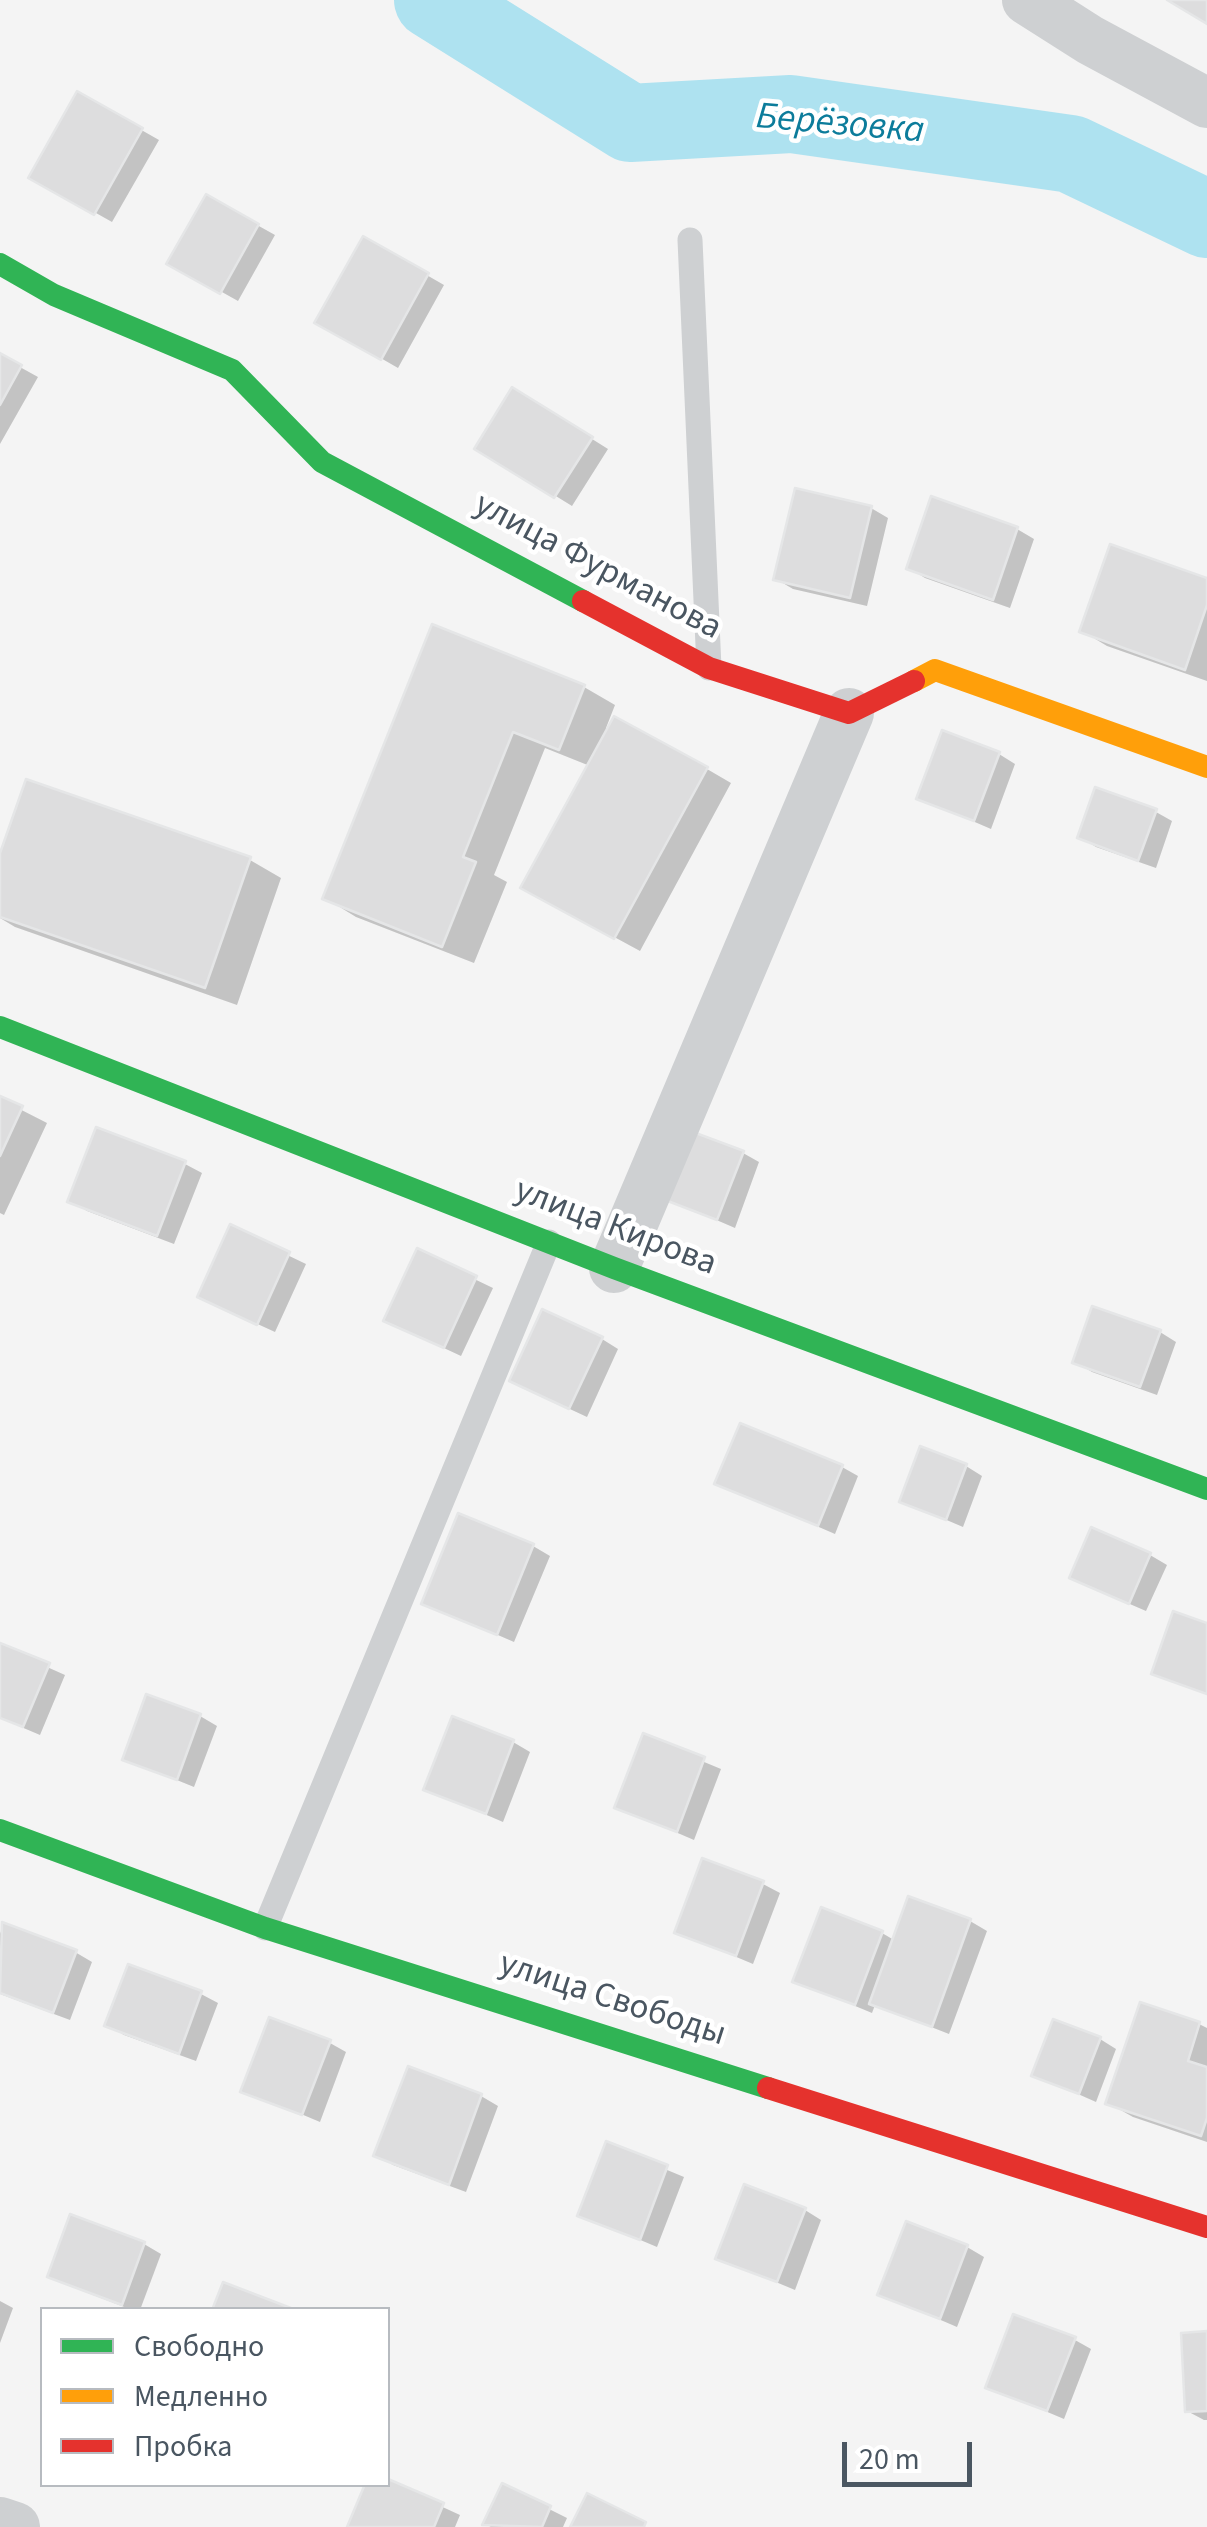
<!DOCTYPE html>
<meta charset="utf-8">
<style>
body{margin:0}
#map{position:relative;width:1207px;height:2527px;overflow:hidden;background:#f4f4f4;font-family:"Source Sans 3",sans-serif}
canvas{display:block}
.legend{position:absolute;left:40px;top:2307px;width:350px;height:180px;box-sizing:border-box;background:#fff;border:2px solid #b7bbc0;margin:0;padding:12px 18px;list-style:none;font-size:30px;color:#4a5661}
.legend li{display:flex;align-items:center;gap:20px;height:50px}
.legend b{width:50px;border:2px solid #b7bbc0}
.scale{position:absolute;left:842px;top:2442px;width:130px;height:45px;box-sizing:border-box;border:5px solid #4a5661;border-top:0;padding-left:12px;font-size:30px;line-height:35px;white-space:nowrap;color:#4a5661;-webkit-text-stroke:8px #fff;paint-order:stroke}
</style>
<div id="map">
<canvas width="1207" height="2527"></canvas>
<ul class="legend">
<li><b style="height:12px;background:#30b455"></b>Свободно</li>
<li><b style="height:12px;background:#ff9f0a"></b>Медленно</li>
<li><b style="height:12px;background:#e5322d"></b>Пробка</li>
</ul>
<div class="scale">20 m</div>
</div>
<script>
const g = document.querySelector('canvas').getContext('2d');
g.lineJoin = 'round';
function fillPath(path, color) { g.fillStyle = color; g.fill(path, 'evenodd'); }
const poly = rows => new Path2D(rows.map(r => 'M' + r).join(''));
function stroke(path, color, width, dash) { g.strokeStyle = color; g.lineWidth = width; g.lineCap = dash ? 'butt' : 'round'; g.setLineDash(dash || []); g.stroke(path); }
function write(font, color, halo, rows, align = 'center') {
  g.font = font + ' "Source Sans 3",sans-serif'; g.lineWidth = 9; g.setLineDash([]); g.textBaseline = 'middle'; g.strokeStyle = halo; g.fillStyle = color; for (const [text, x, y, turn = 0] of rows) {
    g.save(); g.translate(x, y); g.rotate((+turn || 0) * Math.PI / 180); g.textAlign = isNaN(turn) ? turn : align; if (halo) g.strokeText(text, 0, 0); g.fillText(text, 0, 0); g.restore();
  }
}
fillPath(poly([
 [78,94,159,140,112,222,32,177],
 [207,197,275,235,238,301,170,263],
 [364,239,444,285,398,368,318,322],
 [0,356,38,377,0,444],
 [530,400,608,449,572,506,478,448],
 [871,508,888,518,867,606,793,589,776,579],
 [1017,529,1034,539,1010,608,925,578,909,568],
 [1207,581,1207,681,1107,646,1082,631],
 [433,627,584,687,615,705,606,728,707,769,731,783,640,951,548,901,590,766,545,748,494,875,507,882,474,963,356,917,325,898],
 [999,754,1015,764,991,829,919,798],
 [1156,812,1172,821,1156,868,1096,847,1080,837],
 [250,860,281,878,237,1005,15,927,0,918,0,861],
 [0,1099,47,1123,4,1215,0,1213],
 [743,1153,759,1162,735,1228,663,1197],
 [185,1164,202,1173,174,1244,87,1211,70,1201],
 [231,1228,306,1264,275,1332,216,1305],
 [418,1252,493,1288,461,1356,403,1329],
 [1160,1332,1176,1342,1157,1395,1092,1372,1075,1362],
 [602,1339,618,1349,587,1417,529,1390],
 [966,1466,982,1476,963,1527,902,1501],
 [842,1467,858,1476,835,1534,717,1483],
 [533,1546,550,1556,514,1642,424,1603],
 [1150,1555,1167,1565,1146,1611,1088,1586],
 [0,1646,65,1675,40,1735,0,1718],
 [200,1716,217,1726,194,1787,125,1759],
 [644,1737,721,1769,694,1840,617,1807],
 [513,1742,530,1752,503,1822,426,1789],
 [763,1884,780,1893,753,1964,677,1932],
 [910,1899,970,1921,987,1931,949,2034,875,2005,872,2013,795,1981,882,1933,894,1940],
 [3,1925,75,1952,92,1962,70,2020,0,1994,0,1934],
 [201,1994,218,2003,196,2061,124,2035,107,2025],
 [1199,2024,1207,2028,1207,2142,1133,2117,1108,2103],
 [1100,2039,1116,2049,1096,2102,1035,2075],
 [330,2043,346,2052,320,2122,244,2090],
 [409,2069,481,2096,498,2106,466,2192,393,2165,376,2155],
 [607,2145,684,2177,657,2247,581,2215],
 [805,2210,821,2220,795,2290,718,2258],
 [72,2218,144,2244,161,2254,140,2310,132,2310,67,2285,50,2276],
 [967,2247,984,2257,957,2327,880,2294],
 [0,2301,13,2308,0,2343],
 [1207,2334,1207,2420,1204,2420,1187,2411],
 [1075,2340,1091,2349,1064,2419,988,2387],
 [388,2482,460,2515,455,2527,350,2527],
 [503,2486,567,2518,563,2527,491,2527,485,2524]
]), '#0003');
stroke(poly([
 [433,0,630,123,791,114,1071,154,1207,219]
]), '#aee2f0', 78);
const building = poly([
 [1167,0,1207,0,1207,24,1167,0],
 [77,91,143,128,94,215,28,178,77,91],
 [206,194,259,224,220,294,166,264,206,194],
 [363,236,429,273,381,360,314,323,363,236],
 [0,353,22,365,0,405,0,353],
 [512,387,593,437,554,498,474,449,512,387],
 [795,488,872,506,850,598,773,580,795,488],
 [931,496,1018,527,993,600,906,569,931,496],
 [1110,544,1207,578,1207,605,1185,670,1079,632,1110,544],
 [432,624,585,685,559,750,513,732,463,857,476,862,442,947,322,899,432,624],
 [614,716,708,767,614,939,520,888,614,716],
 [942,730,1000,752,974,821,916,799,942,730],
 [26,779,251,857,205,988,0,917,0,853,26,779],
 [1095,787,1157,809,1138,861,1077,838,1095,787],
 [0,1096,23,1106,0,1156,0,1096],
 [96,1127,186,1161,157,1236,67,1202,96,1127],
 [685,1129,744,1151,717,1220,660,1198,685,1129],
 [230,1224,290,1252,257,1325,197,1297,230,1224],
 [417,1248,477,1276,444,1348,383,1321,417,1248],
 [1092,1306,1161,1330,1140,1387,1072,1363,1092,1306],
 [542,1309,603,1337,569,1409,509,1381,542,1309],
 [740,1423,843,1465,818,1526,714,1484,740,1423],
 [920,1446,967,1464,946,1520,899,1502,920,1446],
 [458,1513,534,1544,497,1635,421,1604,458,1513],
 [1091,1527,1151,1553,1129,1604,1069,1578,1091,1527],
 [1173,1611,1207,1623,1207,1694,1151,1674,1173,1611],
 [0,1643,50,1663,23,1727,0,1718,0,1643],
 [146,1694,201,1714,177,1780,122,1760,146,1694],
 [452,1716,514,1740,486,1814,423,1790,452,1716],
 [643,1733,705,1757,677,1832,614,1808,643,1733],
 [702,1858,764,1881,736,1956,674,1933,702,1858],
 [908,1896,971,1919,932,2027,869,2004,908,1896],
 [821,1907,883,1931,855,2005,792,1982,821,1907],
 [2,1922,77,1950,53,2013,0,1993,2,1922],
 [128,1964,202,1991,179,2054,104,2026,128,1964],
 [1140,2002,1200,2022,1188,2061,1207,2067,1207,2118,1201,2136,1105,2104,1140,2002],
 [269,2017,331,2040,302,2115,240,2092,269,2017],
 [1053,2019,1101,2037,1079,2094,1031,2076,1053,2019],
 [408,2066,482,2094,449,2185,373,2156,408,2066],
 [606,2141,668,2165,640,2240,577,2216,606,2141],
 [744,2184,806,2208,777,2282,715,2259,744,2184],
 [70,2214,145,2242,122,2305,47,2277,70,2214],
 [906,2221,968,2245,940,2319,877,2295,906,2221],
 [223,2282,296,2310,212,2310,223,2282],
 [1013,2314,1076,2337,1047,2411,985,2388,1013,2314],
 [1207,2331,1207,2411,1185,2412,1181,2333,1207,2331],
 [388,2479,444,2503,434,2527,347,2527,365,2484,388,2484,388,2479],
 [502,2483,551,2506,542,2527,482,2525,502,2483],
 [587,2493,646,2522,644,2527,570,2527,587,2493]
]);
fillPath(building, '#ddddde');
stroke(building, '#e5e6e7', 2.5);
stroke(poly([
 [690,240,709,668],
 [265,1928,549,1242]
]), '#ced0d2', 25);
stroke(poly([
 [1027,0,1090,40,1207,103],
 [614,1268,849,713],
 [0,2522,15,2527]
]), '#ced0d2', 50);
stroke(poly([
 [0,264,54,295,232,370,322,462,583,601],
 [0,1027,614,1268,1207,1489],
 [0,1830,265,1928,768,2088]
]), '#30b455', 22);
stroke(poly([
 [914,681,935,670,1207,767]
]), '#ff9f0a', 22);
stroke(poly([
 [583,601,709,668,849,713,914,681],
 [768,2088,1207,2227]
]), '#e5322d', 22);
write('35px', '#4a5661', '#fff', [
 ["улица Фурманова",597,568,28],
 ["улица Кирова",615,1229,21],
 ["улица Свободы",612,2001,18]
]);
write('italic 38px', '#0c7c9b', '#fff', [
 ["Берёзовка",840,126,5]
]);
</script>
